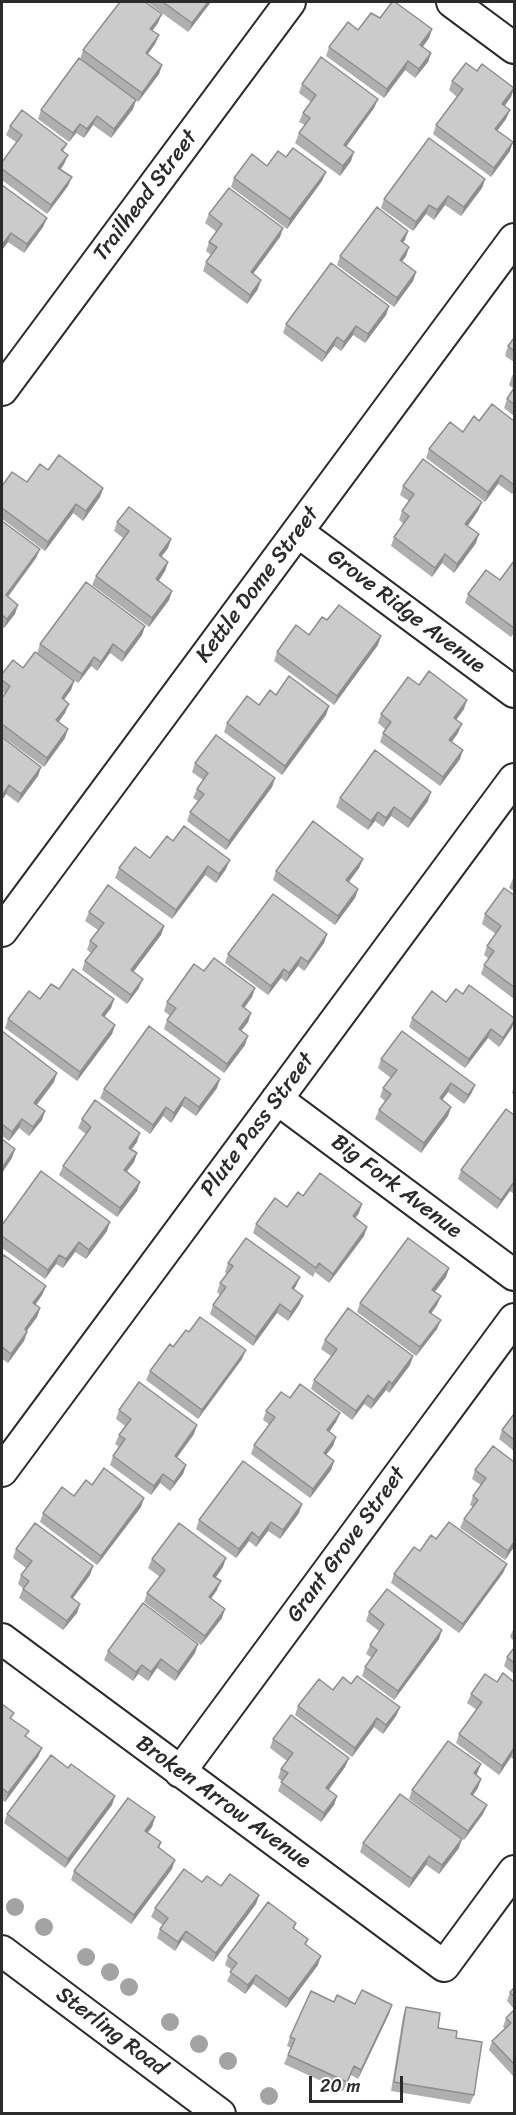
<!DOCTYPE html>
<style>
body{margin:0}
#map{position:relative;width:516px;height:2115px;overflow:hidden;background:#fff;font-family:Sriracha,sans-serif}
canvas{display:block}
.frame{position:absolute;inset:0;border:3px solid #2b2b2b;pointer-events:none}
.scale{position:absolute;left:309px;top:2076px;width:94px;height:27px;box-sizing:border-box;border:3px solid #2b2b2b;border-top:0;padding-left:8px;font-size:18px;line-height:21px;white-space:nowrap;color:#2b2b2b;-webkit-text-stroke:4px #fff;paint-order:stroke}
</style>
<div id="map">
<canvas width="516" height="2115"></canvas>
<div class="frame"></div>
<div class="scale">20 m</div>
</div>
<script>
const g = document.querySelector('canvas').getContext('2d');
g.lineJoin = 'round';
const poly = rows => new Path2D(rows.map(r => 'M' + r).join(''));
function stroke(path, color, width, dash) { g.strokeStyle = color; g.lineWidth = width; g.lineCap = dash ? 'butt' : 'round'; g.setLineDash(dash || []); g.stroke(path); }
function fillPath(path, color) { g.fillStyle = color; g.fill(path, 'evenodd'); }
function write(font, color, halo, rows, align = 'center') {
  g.font = font + ' Sriracha,sans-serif'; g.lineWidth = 5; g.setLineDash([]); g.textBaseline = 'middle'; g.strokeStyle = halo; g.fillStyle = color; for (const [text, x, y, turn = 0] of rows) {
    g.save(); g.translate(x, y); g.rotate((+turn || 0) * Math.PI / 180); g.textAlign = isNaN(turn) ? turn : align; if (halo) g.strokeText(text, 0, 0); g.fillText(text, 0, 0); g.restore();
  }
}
const minor = poly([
 [452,2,514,48],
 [2,390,290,2],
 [298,532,514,692],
 [2,931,514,239],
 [277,1099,514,1275],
 [2,1471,514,779],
 [2,1639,444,1966,514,1871],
 [180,1772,514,1319],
 [2,1951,220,2114]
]);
stroke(minor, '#2b2b2b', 34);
stroke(minor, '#fff', 30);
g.fillStyle = '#a3a3a3';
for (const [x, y] of [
 [15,1907],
 [44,1927],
 [86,1957],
 [110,1972],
 [129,1987],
 [170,2022],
 [199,2044],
 [228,2061],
 [269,2096]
]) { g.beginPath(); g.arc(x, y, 9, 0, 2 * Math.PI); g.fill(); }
fillPath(poly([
 [147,2,211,2,188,32],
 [380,18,432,29,429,38,423,47,431,53,428,62,415,78,405,70,384,98,326,56,329,47],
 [158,23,152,31,159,35,155,44,148,54,162,65,159,74,138,102,136,100,133,109,111,138,93,125,84,138,76,133,69,142,38,119,41,110,80,59,83,50],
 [477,71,514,88,511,97,504,106,510,110,506,119,497,130,510,151,491,177,433,134,436,125,457,97,449,90,452,81],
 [302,84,378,99,374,108,346,146,351,161,340,176,295,143,299,133,305,125,299,122,303,113,311,102,299,93],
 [10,126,67,144,63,152,68,155,64,164,61,169,68,186,47,214,2,180,2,162,16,142,6,135],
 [286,157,326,172,322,181,287,229,231,187,234,178],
 [485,179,482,188,461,216,445,205,434,220,426,214,413,231,381,208,384,199],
 [2,185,47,218,43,227,24,253,8,242,2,250],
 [209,214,283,228,280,237,253,273,258,289,247,304,203,271,206,262,211,255,206,251,209,242,217,232,205,223],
 [408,231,403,242,409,247,406,256,402,262,416,272,413,281,394,307,337,265,340,256],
 [389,306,386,315,365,343,353,335,341,351,334,346,322,362,283,333,286,324],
 [514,338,514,362,505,356,508,346],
 [514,373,514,416,504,408,507,399,514,389,509,385,512,376],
 [479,421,514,421,514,491,512,494,498,484,485,502,426,458,429,449,463,432],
 [27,482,103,488,100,497,83,521,73,513,45,551,2,519,2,486],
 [403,486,482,502,478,511,468,526,476,543,454,573,442,563,432,577,391,546,394,537,404,524,399,520,402,511,409,501,400,495],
 [2,521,40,549,36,558,8,597,15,614,4,628,2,627],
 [117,522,171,539,168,548,161,557,168,562,165,571,159,581,172,591,169,600,149,627,92,585,96,576,123,538,114,531],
 [514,561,514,633,511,637,465,603,468,594,500,580],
 [327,620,378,645,334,705,274,661,277,652,309,635],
 [145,626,142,635,122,662,110,653,97,671,91,666,78,683,37,653,40,644],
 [23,668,74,681,71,690,64,700,65,713,58,722,65,738,44,767,2,736,2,698,5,694,2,691,2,674],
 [419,685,464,709,456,720,458,733,452,742,460,759,440,786,380,742,383,733,386,730,378,723,381,714],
 [276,695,329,706,326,715,282,775,224,732,227,723],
 [2,737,41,767,38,776,18,803,6,794,2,800],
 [195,763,275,778,272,787,226,850,187,821,190,812,198,801,193,798,197,789,203,780,192,772],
 [340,798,428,801,408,828,391,816,383,827,375,821,368,830,336,807],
 [173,841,226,869,216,883,205,875,172,919,115,878,119,868,150,858],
 [363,859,359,868,349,882,358,889,355,898,335,925,273,880,276,871],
 [514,876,514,891,509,888],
 [514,895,514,999,481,974,484,965,489,959,484,955,487,946,496,934,482,924,485,914],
 [89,912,164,926,161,935,133,972,139,988,127,1004,82,970,85,961,91,953,87,950,90,941,98,930,85,921],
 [327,934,324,943,304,971,298,966,286,982,281,978,268,995,225,963,228,954],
 [204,971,255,988,252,997,244,1008,251,1013,248,1022,241,1031,245,1045,224,1073,164,1029,167,1020,170,1016,164,1011,167,1002],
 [59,989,114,999,111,1008,104,1017,115,1025,112,1034,77,1081,5,1028,8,1019,40,999],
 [446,1002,512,1028,499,1047,488,1038,465,1068,409,1027,412,1018],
 [2,1031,54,1082,37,1105,45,1111,42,1120,29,1136,19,1128,9,1141,2,1136],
 [381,1059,475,1085,471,1094,464,1104,448,1092,442,1100,451,1107,448,1116,421,1153,375,1119,379,1110,385,1101,380,1097,383,1088,391,1078,378,1068],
 [514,1086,514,1095,512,1093],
 [217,1088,196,1116,182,1106,171,1123,163,1116,150,1134,100,1098,104,1089],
 [514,1115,514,1194,510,1191,497,1209,458,1179,461,1170],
 [82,1119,137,1142,131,1149,137,1153,134,1162,127,1171,140,1182,137,1191,117,1217,59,1175,63,1166,86,1134,78,1128],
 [303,1196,359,1213,355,1218,364,1236,329,1283,315,1272,313,1277,253,1233,256,1224,287,1207],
 [2,1225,107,1231,86,1259,75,1252,63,1268,56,1264,45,1279,2,1248],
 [2,1258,46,1286,42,1295,36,1304,40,1308,37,1317,27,1331,27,1332,24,1341,8,1363,2,1359],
 [228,1263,296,1286,294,1289,303,1296,299,1305,288,1321,277,1313,253,1346,210,1314,213,1305,220,1295,217,1292,220,1283,227,1274,225,1272],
 [449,1268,446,1277,435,1292,437,1305,431,1313,437,1329,416,1356,357,1312,360,1303],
 [189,1332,242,1359,198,1419,146,1380,150,1371],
 [325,1340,413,1356,410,1365,389,1393,386,1390,371,1409,364,1404,352,1420,311,1389,314,1380,331,1356,321,1349],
 [290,1398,340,1413,336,1422,329,1432,336,1437,333,1446,326,1455,334,1461,331,1470,310,1498,251,1454,254,1445,270,1425,263,1420,266,1411],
 [119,1410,194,1434,177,1458,186,1465,183,1474,170,1491,160,1483,151,1495,110,1465,113,1456,119,1447,115,1444,119,1435,125,1426,116,1419],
 [514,1414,514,1451,499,1439,502,1430],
 [493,1446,514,1547,505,1560,460,1528,464,1519,473,1507,470,1505,473,1496,481,1485,472,1479,475,1470],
 [92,1485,141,1507,97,1565,40,1522,43,1513],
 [299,1513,280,1539,268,1531,256,1547,249,1541,236,1558,196,1529,199,1520],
 [436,1539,507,1564,503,1573,459,1633,391,1583,394,1574,420,1551],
 [16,1549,93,1566,90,1575,73,1598,80,1604,77,1613,63,1630,19,1598,23,1588,18,1584,21,1575,26,1568,13,1558],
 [152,1559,223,1567,216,1577,217,1590,211,1599,222,1618,201,1645,144,1602,147,1593,160,1577,148,1568],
 [369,1612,439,1639,394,1700,362,1676,365,1667,372,1658,366,1654,370,1645,379,1631,366,1621],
 [514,1627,514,1641,510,1637],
 [514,1648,514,1674,504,1666,507,1657],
 [108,1651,195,1653,175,1681,157,1668,148,1681,138,1674,133,1681,104,1660],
 [497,1682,514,1682,514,1760,511,1757,499,1775,456,1743,459,1734,477,1710,467,1703,471,1694],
 [351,1684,400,1707,396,1716,383,1734,374,1727,352,1757,295,1715,298,1706,333,1690],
 [2,1704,12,1719,27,1737,42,1748,38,1757,5,1802,2,1800],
 [273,1739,349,1758,345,1767,329,1790,337,1796,334,1805,321,1822,278,1791,282,1781,278,1778,281,1769,287,1761,270,1748],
 [477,1774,476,1775,478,1788,473,1795,487,1805,483,1814,464,1840,409,1799,412,1790],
 [112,1805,65,1868,4,1823,7,1814],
 [155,1817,152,1827,148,1832,161,1842,159,1848,172,1869,131,1924,71,1880,74,1871],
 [363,1843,459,1848,439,1874,426,1865,409,1888,360,1852],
 [202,1882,259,1895,256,1904,213,1962,182,1940,175,1951,157,1938,160,1929,163,1925,151,1917,155,1908],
 [296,1923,294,1929,308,1939,306,1945,318,1965,286,2008,253,1984,245,1994,227,1981,232,1970,225,1965,228,1956],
 [514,1988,514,2009,507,2001,510,1992],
 [334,2002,355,2004,389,2014,358,2079,351,2075,343,2091,284,2064,291,2048,287,2046,290,2037],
 [406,2007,438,2028,456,2038,474,2095,470,2104,391,2091,403,2016],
 [514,2010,514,2077,489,2050,492,2041,505,2029,503,2027,506,2018]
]), '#afafaf');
fillPath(poly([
 [208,2,211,2,188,32,192,23],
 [162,14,158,23,147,38,150,29],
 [432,29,429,38,417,54,420,45],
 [159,35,155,44,142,62,146,53],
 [431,53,428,62,415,78,419,69],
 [408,61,405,70,384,98,387,89],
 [162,65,159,74,138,102,142,93],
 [514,88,511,97,499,114,502,104],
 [378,99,374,108,341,154,344,145],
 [136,100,133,109,111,138,114,129],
 [510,110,506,119,492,138,495,129],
 [97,116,93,125,84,138,87,129],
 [80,124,76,133,69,142,73,133],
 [513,142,510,151,491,177,494,168],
 [354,152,351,161,340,176,343,166],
 [68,155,64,164,55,177,58,168],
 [326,172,322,181,287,229,290,219],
 [72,177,68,186,47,214,51,205],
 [485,179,482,188,461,216,464,207],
 [448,196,445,205,434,220,437,210],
 [429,205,426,214,413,231,416,222],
 [47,218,43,227,24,253,27,244],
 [283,228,280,237,248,281,251,272],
 [408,231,405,240,398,250,401,241],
 [11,233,8,242,2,250,2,245],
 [409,247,406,256,396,269,400,260],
 [416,272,413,281,394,307,397,298],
 [261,280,258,289,247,304,250,295],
 [389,306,386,315,365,343,368,334],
 [356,326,353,335,341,351,344,342],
 [337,337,334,346,322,362,326,353],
 [501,475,498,484,485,502,488,492],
 [103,488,100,497,83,521,86,511],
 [482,502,478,511,462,533,465,524],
 [76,504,73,513,45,551,48,542],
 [479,534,476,543,454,573,457,564],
 [171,539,168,548,156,564,159,555],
 [40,549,36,558,2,604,6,595],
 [445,554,442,563,432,577,435,568],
 [168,562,165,571,153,588,156,579],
 [172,591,169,600,149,627,152,618],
 [18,605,15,614,4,628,7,619],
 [145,626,142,635,122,662,125,653],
 [381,636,378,645,334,705,337,696],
 [113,644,110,653,97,671,101,662],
 [94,657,91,666,78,683,82,674],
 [74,681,71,690,58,707,62,698],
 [467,700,464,709,451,727,454,718],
 [69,704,65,713,53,730,56,720],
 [329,706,326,715,282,775,285,766],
 [462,724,458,733,446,749,449,740],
 [68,729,65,738,44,767,47,758],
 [463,750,460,759,440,786,443,777],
 [41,767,38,776,18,803,21,794],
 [275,778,272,787,226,850,229,841],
 [9,785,6,794,2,800,2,796],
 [431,792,428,801,408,828,411,819],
 [394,807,391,816,383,827,386,818],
 [378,812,375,821,368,830,371,821],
 [363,859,359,868,343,889,346,880],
 [230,860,226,869,216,883,219,874],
 [208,866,205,875,172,919,176,910],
 [358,889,355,898,335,925,338,916],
 [164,926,161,935,128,979,131,970],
 [327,934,324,943,304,971,308,962],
 [301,957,298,966,286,982,289,973],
 [284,969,281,978,268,995,271,986],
 [143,979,139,988,127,1004,131,995],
 [255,988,252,997,239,1015,242,1006],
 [114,999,111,1008,99,1024,102,1015],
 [251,1013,248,1022,236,1038,239,1029],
 [514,1021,512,1028,499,1047,503,1038],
 [115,1025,112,1034,77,1081,80,1072],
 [491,1029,488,1038,465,1068,469,1059],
 [248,1036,245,1045,224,1073,227,1064],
 [57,1073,54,1082,31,1112,34,1103],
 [220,1079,217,1088,196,1116,199,1107],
 [451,1083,448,1092,437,1107,440,1098],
 [475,1085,471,1094,464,1104,468,1095],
 [185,1097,182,1106,171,1123,174,1113],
 [166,1107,163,1116,150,1134,153,1125],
 [451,1107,448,1116,421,1153,424,1143],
 [45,1111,42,1120,29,1136,33,1127],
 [22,1119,19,1128,9,1141,12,1132],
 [140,1133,137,1142,126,1157,129,1148],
 [15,1149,12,1158,2,1173,2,1168],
 [137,1153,134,1162,121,1179,124,1170],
 [140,1182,137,1191,117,1217,120,1208],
 [514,1182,510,1191,497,1209,501,1200],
 [362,1204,359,1213,350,1225,353,1216],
 [110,1222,107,1231,86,1259,89,1250],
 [367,1227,364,1236,329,1283,333,1274],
 [79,1242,75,1252,63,1268,66,1259],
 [59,1255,56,1264,45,1279,48,1270],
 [449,1268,446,1277,429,1299,432,1290],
 [300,1277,296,1286,288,1297,292,1288],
 [46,1286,42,1295,30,1312,33,1303],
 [303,1296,299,1305,288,1321,291,1312],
 [441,1296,437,1305,426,1321,429,1312],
 [280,1304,277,1313,253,1346,256,1337],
 [40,1308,37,1317,21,1338,25,1329],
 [441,1320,437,1329,416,1356,420,1347],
 [27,1332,24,1341,8,1363,11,1354],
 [246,1350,242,1359,198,1419,202,1410],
 [413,1356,410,1365,389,1393,392,1384],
 [389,1381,386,1390,371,1409,374,1400],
 [368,1395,364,1404,352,1420,356,1411],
 [340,1413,336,1422,324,1439,327,1430],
 [197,1425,194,1434,171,1465,175,1456],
 [336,1437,333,1446,320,1462,324,1453],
 [334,1461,331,1470,310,1498,313,1489],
 [186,1465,183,1474,170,1491,174,1482],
 [163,1474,160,1483,151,1495,154,1486],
 [144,1498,141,1507,97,1565,101,1556],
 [302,1504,299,1513,280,1539,283,1530],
 [271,1522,268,1531,256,1547,259,1538],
 [252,1532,249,1541,236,1558,239,1549],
 [514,1542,514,1547,505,1560,508,1551],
 [226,1558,223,1567,210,1585,213,1576],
 [507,1564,503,1573,459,1633,463,1624],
 [93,1566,90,1575,67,1606,71,1597],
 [221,1581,217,1590,205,1606,209,1597],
 [80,1604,77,1613,63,1630,67,1621],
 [225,1609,222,1618,201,1645,205,1636],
 [442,1630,439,1639,394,1700,398,1691],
 [198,1644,195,1653,175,1681,178,1672],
 [161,1659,157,1668,148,1681,151,1672],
 [142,1665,138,1674,133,1681,136,1672],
 [400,1707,396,1716,383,1734,386,1725],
 [377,1718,374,1727,352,1757,355,1748],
 [42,1748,38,1757,5,1802,8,1793],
 [514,1748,511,1757,499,1775,502,1766],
 [349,1758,345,1767,323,1797,326,1788],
 [481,1764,477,1774,471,1782,474,1773],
 [481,1779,478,1788,467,1803,471,1794],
 [115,1796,112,1805,65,1868,68,1859],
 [337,1796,334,1805,321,1822,324,1813],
 [487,1805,483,1814,464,1840,468,1831],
 [155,1817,152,1827,142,1840,145,1831],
 [462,1839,459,1848,439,1874,442,1865],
 [429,1856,426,1865,409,1888,412,1879],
 [175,1860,172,1869,131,1924,134,1915],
 [259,1895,256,1904,213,1962,216,1953],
 [186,1931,182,1940,175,1951,178,1942],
 [321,1956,318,1965,286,2008,289,1999],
 [256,1975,253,1984,245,1994,248,1985],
 [392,2005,389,2014,358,2079,361,2070]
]), '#8e8e8e');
const building = poly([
 [120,2,145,2,162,14,150,29,159,35,146,53,162,65,142,93,83,50,120,2],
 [163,2,208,2,192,23,163,2],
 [392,2,395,2,432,29,420,45,431,53,419,69,408,61,387,89,329,47,348,22,358,30,371,13,380,18,392,2],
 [321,57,378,99,344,145,354,152,343,166,299,133,310,118,303,113,316,95,302,84,321,57],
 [79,58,136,100,114,129,97,116,87,129,80,124,73,133,41,110,79,58],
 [466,63,477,71,482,64,514,88,502,104,510,110,495,129,513,142,494,168,436,125,463,89,452,81,466,63],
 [22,110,67,144,61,150,68,155,58,168,72,177,51,205,2,169,2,162,22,135,10,126,22,110],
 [429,138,485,179,464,207,448,196,437,210,429,205,416,222,384,199,429,138],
 [293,148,326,172,290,219,234,178,252,154,267,166,278,151,286,157,293,148],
 [2,185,47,218,27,244,11,233,2,245,2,185],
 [229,188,283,228,251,272,261,280,250,295,206,262,217,247,209,242,222,224,209,214,229,188],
 [377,207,408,231,401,241,409,247,400,260,416,272,397,298,340,256,377,207],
 [331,263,389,306,368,334,356,326,344,342,337,337,326,353,286,324,331,263],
 [514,338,514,351,508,346,514,338],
 [514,388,514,404,507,399,514,388],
 [492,404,514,421,514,485,501,475,488,492,429,449,450,422,463,432,474,416,479,421,492,404],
 [59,455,103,488,86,511,76,504,48,542,2,508,2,486,12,472,27,482,40,464,48,470,59,455],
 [423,459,482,502,465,524,479,534,457,564,445,554,435,568,394,537,409,516,402,511,414,494,403,486,423,459],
 [129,507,171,539,159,555,168,562,156,579,172,591,152,618,96,576,129,531,117,522,129,507],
 [2,521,40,549,6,595,18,605,7,619,2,615,2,521],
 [514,561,514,628,468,594,486,570,500,580,514,561],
 [86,582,145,626,125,653,113,644,101,662,94,657,82,674,40,644,86,582],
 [339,605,381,636,337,696,277,652,296,625,309,635,322,617,327,620,339,605],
 [35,652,74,681,62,698,69,704,56,720,68,729,47,758,2,724,2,698,10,686,2,680,2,674,13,660,23,668,35,652],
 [429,671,467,700,454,718,462,724,449,740,463,750,443,777,383,733,391,722,381,714,408,677,419,685,429,671],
 [289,676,329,706,285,766,227,723,247,696,259,705,270,690,276,695,289,676],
 [216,735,275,778,229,841,190,812,204,794,197,789,208,773,195,763,216,735],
 [2,737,41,767,21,794,9,785,2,796,2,737],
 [375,750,431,792,411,819,394,807,386,818,378,812,371,821,340,798,375,750],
 [313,821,363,859,346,880,358,889,338,916,276,871,313,821],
 [184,826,230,860,219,874,208,866,176,910,119,868,135,847,150,858,167,836,173,841,184,826],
 [108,885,164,926,131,970,143,979,131,995,85,961,97,946,90,941,104,923,89,912,108,885],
 [504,888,514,895,514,987,484,965,494,951,487,946,501,926,485,914,504,888],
 [273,894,327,934,308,962,301,957,289,973,284,969,271,986,228,954,273,894],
 [214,958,255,988,242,1006,251,1013,239,1029,248,1036,227,1064,167,1020,176,1008,167,1002,194,964,204,971,214,958],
 [73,969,114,999,102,1015,115,1025,80,1072,8,1019,29,991,40,999,51,984,59,989,73,969],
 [469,985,514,1018,514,1021,503,1038,491,1029,469,1059,412,1018,432,991,446,1002,456,989,463,994,469,985],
 [149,1026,220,1079,199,1107,185,1097,174,1113,166,1107,153,1125,104,1089,149,1026],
 [2,1031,57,1073,34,1103,45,1111,33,1127,22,1119,12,1132,2,1124,2,1031],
 [402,1031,475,1085,468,1095,451,1083,440,1098,451,1107,424,1143,379,1110,391,1094,383,1088,397,1070,381,1059,402,1031],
 [95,1100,140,1133,129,1148,137,1153,124,1170,140,1182,120,1208,63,1166,91,1127,82,1119,95,1100],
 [506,1109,514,1115,514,1182,501,1200,461,1170,506,1109],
 [2,1139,15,1149,2,1168,2,1139],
 [41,1171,110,1222,89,1250,79,1242,66,1259,59,1255,48,1270,2,1236,2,1225,41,1171],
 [320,1173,362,1204,353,1216,367,1227,333,1274,319,1263,316,1268,256,1224,275,1198,287,1207,298,1192,303,1196,320,1173],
 [246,1238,300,1277,292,1288,303,1296,291,1312,280,1304,256,1337,213,1305,226,1287,220,1283,233,1266,228,1263,246,1238],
 [408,1238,449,1268,432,1290,441,1296,429,1312,441,1320,420,1347,360,1303,408,1238],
 [4,1255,46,1286,33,1303,40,1308,25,1329,27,1332,11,1354,2,1347,2,1258,4,1255],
 [348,1308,413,1356,392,1384,389,1381,374,1400,368,1395,356,1411,314,1380,337,1349,325,1340,348,1308],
 [200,1317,246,1350,202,1410,150,1371,170,1344,173,1347,186,1330,189,1332,200,1317],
 [139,1382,197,1425,175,1456,186,1465,174,1482,163,1474,154,1486,113,1456,125,1439,119,1435,131,1419,119,1410,139,1382],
 [300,1384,340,1413,327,1430,336,1437,324,1453,334,1461,313,1489,254,1445,275,1417,266,1411,281,1392,290,1398,300,1384],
 [514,1414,514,1440,502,1430,514,1414],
 [493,1446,514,1462,514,1542,508,1551,464,1519,478,1500,473,1496,486,1478,475,1470,493,1446],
 [243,1461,302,1504,283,1530,271,1522,259,1538,252,1532,239,1549,199,1520,243,1461],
 [104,1468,144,1498,101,1556,43,1513,62,1487,74,1496,86,1480,92,1485,104,1468],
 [449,1522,507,1564,463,1624,394,1574,414,1547,420,1551,431,1535,436,1539,449,1522],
 [35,1523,93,1566,71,1597,80,1604,67,1621,23,1589,29,1581,21,1575,32,1561,16,1549,35,1523],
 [179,1523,226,1558,213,1576,221,1581,209,1597,225,1609,205,1636,147,1593,165,1570,152,1559,179,1523],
 [387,1589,442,1630,398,1691,365,1667,377,1650,370,1645,384,1624,369,1612,387,1589],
 [143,1603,198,1644,178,1672,161,1659,151,1672,142,1665,136,1672,108,1651,143,1603],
 [514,1648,514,1663,507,1657,514,1648],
 [503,1673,514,1682,514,1748,502,1766,459,1734,482,1702,471,1694,485,1674,497,1682,503,1673],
 [357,1676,400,1707,386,1725,377,1718,355,1748,298,1706,319,1679,333,1690,343,1677,351,1684,357,1676],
 [2,1704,14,1713,10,1718,29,1731,25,1736,42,1748,8,1793,2,1788,2,1704],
 [291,1715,349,1758,326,1788,337,1796,324,1813,281,1782,288,1773,281,1769,293,1753,273,1739,291,1715],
 [448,1741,481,1764,474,1773,481,1779,471,1794,487,1805,468,1831,412,1790,448,1741],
 [51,1755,68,1768,71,1764,115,1796,68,1859,7,1814,51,1755],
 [400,1794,462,1839,442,1865,429,1856,412,1879,363,1843,400,1794],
 [128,1798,155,1817,145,1831,161,1842,158,1847,175,1860,134,1915,74,1871,128,1798],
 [184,1869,202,1882,207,1876,221,1886,230,1874,259,1895,216,1953,186,1931,178,1942,160,1929,168,1918,155,1908,184,1869],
 [268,1902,296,1923,293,1928,308,1939,305,1944,321,1956,289,1999,256,1975,248,1985,230,1972,237,1963,228,1956,268,1902],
 [514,1988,514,1997,510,1992,514,1988],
 [362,1990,392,2005,361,2070,354,2066,347,2082,288,2055,295,2039,290,2037,311,1991,334,2002,337,1995,355,2004,362,1990],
 [406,2007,440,2013,438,2028,457,2031,456,2038,482,2042,474,2095,394,2082,406,2007],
 [514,2010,514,2064,492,2041,511,2023,506,2018,514,2010]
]);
fillPath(building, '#cbcbcb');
stroke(building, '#8e8e8e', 1.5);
write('22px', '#2b2b2b', '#fff', [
 ["Trailhead Street",146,196,-53],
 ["Kettle Dome Street",258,585,-53],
 ["Grove Ridge Avenue",406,612,37],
 ["Plute Pass Street",258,1125,-53],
 ["Big Fork Avenue",396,1187,37],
 ["Grant Grove Street",347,1545,-54],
 ["Broken Arrow Avenue",223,1803,36],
 ["Sterling Road",111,2032,37]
]);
</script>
